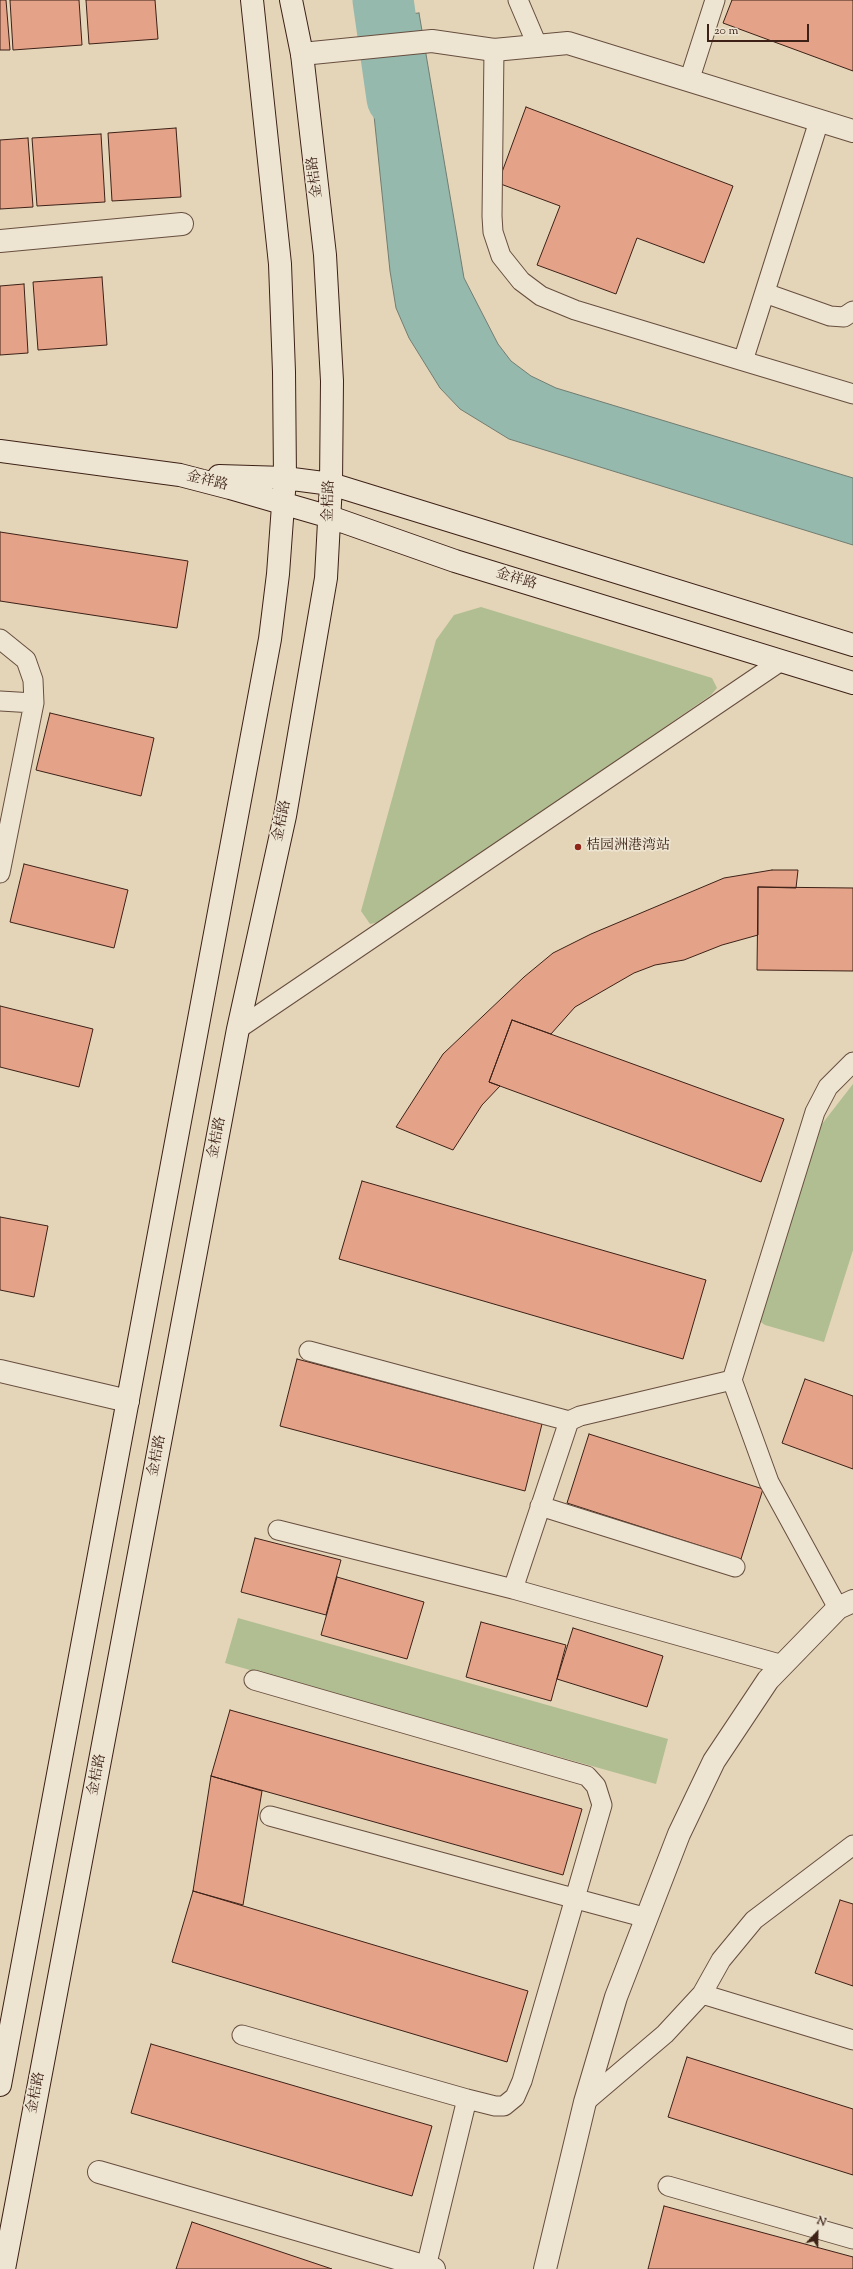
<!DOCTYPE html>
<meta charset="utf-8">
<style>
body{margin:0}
#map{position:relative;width:853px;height:2269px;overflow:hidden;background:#e4d5b8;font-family:"Sorts Mill Goudy",serif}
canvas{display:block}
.north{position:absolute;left:797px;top:2213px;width:40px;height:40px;-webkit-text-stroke:3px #ede4d1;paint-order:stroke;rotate:22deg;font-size:11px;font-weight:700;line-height:16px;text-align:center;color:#3d2117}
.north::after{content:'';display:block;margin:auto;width:14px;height:18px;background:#3d2117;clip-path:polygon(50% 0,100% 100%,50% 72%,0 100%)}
.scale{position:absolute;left:707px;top:24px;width:102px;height:18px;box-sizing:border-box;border:2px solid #3d2117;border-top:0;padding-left:5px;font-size:12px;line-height:14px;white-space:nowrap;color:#3d2117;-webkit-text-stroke:3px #ede4d1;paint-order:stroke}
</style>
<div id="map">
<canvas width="853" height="2269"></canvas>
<div class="north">N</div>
<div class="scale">20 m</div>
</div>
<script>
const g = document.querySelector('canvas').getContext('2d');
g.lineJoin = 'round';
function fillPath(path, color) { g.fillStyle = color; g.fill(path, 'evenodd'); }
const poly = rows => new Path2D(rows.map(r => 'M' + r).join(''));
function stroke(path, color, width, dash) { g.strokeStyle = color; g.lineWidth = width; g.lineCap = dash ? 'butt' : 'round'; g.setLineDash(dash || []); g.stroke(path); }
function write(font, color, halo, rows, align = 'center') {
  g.font = font + ' "Sorts Mill Goudy","Noto Serif SC",serif'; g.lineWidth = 3.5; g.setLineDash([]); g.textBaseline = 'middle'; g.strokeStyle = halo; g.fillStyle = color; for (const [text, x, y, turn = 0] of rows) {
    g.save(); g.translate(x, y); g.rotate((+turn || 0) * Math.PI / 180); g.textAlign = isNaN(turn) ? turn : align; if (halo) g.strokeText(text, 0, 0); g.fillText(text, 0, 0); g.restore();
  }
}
fillPath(poly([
 [481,607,712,678,717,688,711,695,385,921,370,924,361,911,436,640,454,615],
 [853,1084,853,1250,824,1342,765,1325,758,1320,822,1124],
 [238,1618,668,1739,656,1784,225,1663]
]), '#b0be92');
const water = poly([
 [419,13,464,278,498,344,511,361,531,376,556,388,853,478,853,545,509,439,460,409,440,388,409,338,396,308,390,271,364,18,419,13]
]);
fillPath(water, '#95b9ad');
stroke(water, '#727c71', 1);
stroke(poly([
 [383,0,397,98]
]), '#95b9ad', 61);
const building = poly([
 [0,0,6,0,10,50,0,50,0,0],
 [10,0,79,0,82,45,13,50,10,0],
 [86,0,155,0,158,39,89,44,86,0],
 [732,0,853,0,853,71,723,23,732,0],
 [526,107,733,186,704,263,637,238,616,294,537,265,560,206,498,183,526,107],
 [176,128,181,197,112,201,108,133,176,128],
 [101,134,105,202,37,206,32,138,101,134],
 [28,138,33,207,0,209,0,140,28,138],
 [102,277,107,345,38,350,33,282,102,277],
 [24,284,28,353,0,355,0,286,24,284],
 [0,532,188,561,177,628,0,601,0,532],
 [50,713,154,738,141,796,36,770,50,713],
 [24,864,128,890,114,948,10,922,24,864],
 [772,870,798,870,796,888,758,887,758,935,722,945,684,960,655,965,634,973,575,1007,551,1034,512,1020,489,1082,500,1086,482,1105,453,1150,396,1127,443,1054,524,977,553,953,591,934,724,878,772,870],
 [758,887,853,888,853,971,757,970,758,887],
 [0,1006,93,1029,79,1087,0,1067,0,1006],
 [512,1020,784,1119,761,1182,489,1082,512,1020],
 [362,1181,706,1280,683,1359,339,1259,362,1181],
 [0,1217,48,1226,34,1297,0,1290,0,1217],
 [297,1359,542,1424,525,1491,280,1426,297,1359],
 [805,1379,853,1396,853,1469,782,1443,805,1379],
 [589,1434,763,1489,741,1559,567,1503,589,1434],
 [255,1538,341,1560,326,1615,241,1592,255,1538],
 [337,1577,424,1602,407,1659,321,1635,337,1577],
 [481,1622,566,1645,551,1701,466,1677,481,1622],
 [573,1628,663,1656,647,1707,557,1679,573,1628],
 [230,1710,582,1809,563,1875,211,1776,230,1710],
 [211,1776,262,1791,243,1905,193,1891,211,1776],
 [193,1891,528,1991,507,2062,172,1962,193,1891],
 [840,1900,853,1904,853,1986,815,1973,840,1900],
 [151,2044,432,2126,412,2196,131,2113,151,2044],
 [687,2057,853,2109,853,2175,668,2117,687,2057],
 [664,2206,853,2257,853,2269,648,2269,664,2206],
 [192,2222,332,2269,176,2269,192,2222]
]);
fillPath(building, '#e4a288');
stroke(building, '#3d2117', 1);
const lane = poly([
 [518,0,538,47],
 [494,50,492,216,493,232,501,256,521,281,541,296,575,310,743,361],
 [689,81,715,0],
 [819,121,743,361,853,394],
 [765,293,830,316,844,317,853,311],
 [0,639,26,660,33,680,34,703,0,701],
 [0,873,34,703],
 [238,1029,781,661],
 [309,1351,569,1421],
 [540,1506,735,1567],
 [278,1530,513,1589,783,1665],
 [513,1589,569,1421,580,1416,732,1380],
 [838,1608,769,1482,732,1380,815,1112,828,1087,853,1062],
 [270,1816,647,1918],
 [702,1994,853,2040],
 [242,2035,467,2099,495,2106,504,2106,515,2097,522,2081,602,1805,596,1786,587,1776,573,1772,254,1680],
 [585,2102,665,2034,702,1994,721,1960,754,1920,853,1845],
 [668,2186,853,2239],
 [426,2267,467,2099]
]);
const street = poly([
 [302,54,432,41,494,50,568,43,853,131],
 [0,241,182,224],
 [0,1371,128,1401],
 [99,2172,434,2269],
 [545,2269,585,2102,616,1997,679,1834,714,1761,768,1680,838,1608,853,1601]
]);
const secondary = poly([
 [0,451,180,475,230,488,330,517,455,561,853,683],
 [219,476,285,478,331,484,853,645],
 [0,2085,270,639,278,574,285,478,284,372,280,264,252,0],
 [4,2269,238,1029,285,816,326,578,331,484,332,381,325,255,302,54,291,0]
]);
stroke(lane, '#674e3f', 21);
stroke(street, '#674e3f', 24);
stroke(secondary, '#3d2117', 24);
stroke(lane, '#ede4d1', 19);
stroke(street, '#ede4d1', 22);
stroke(secondary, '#ede4d1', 22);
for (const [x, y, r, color] of [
 [578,847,4,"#8f2418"]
]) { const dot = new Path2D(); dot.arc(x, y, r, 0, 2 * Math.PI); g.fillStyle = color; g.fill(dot); stroke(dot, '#ede4d1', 1.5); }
write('14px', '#3d2117', '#ede4d1', [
 ["金桔路",316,177,-97],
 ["金祥路",207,482,14],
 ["金桔路",330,501,-88],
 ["金祥路",516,580,17],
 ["金桔路",283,821,-78],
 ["金桔路",218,1138,-79],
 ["金桔路",158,1456,-79],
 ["金桔路",98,1775,-79],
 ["金桔路",37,2093,-79]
]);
write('14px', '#3d2117', '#ede4d1', [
 ["桔园洲港湾站",586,847]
], 'left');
</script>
